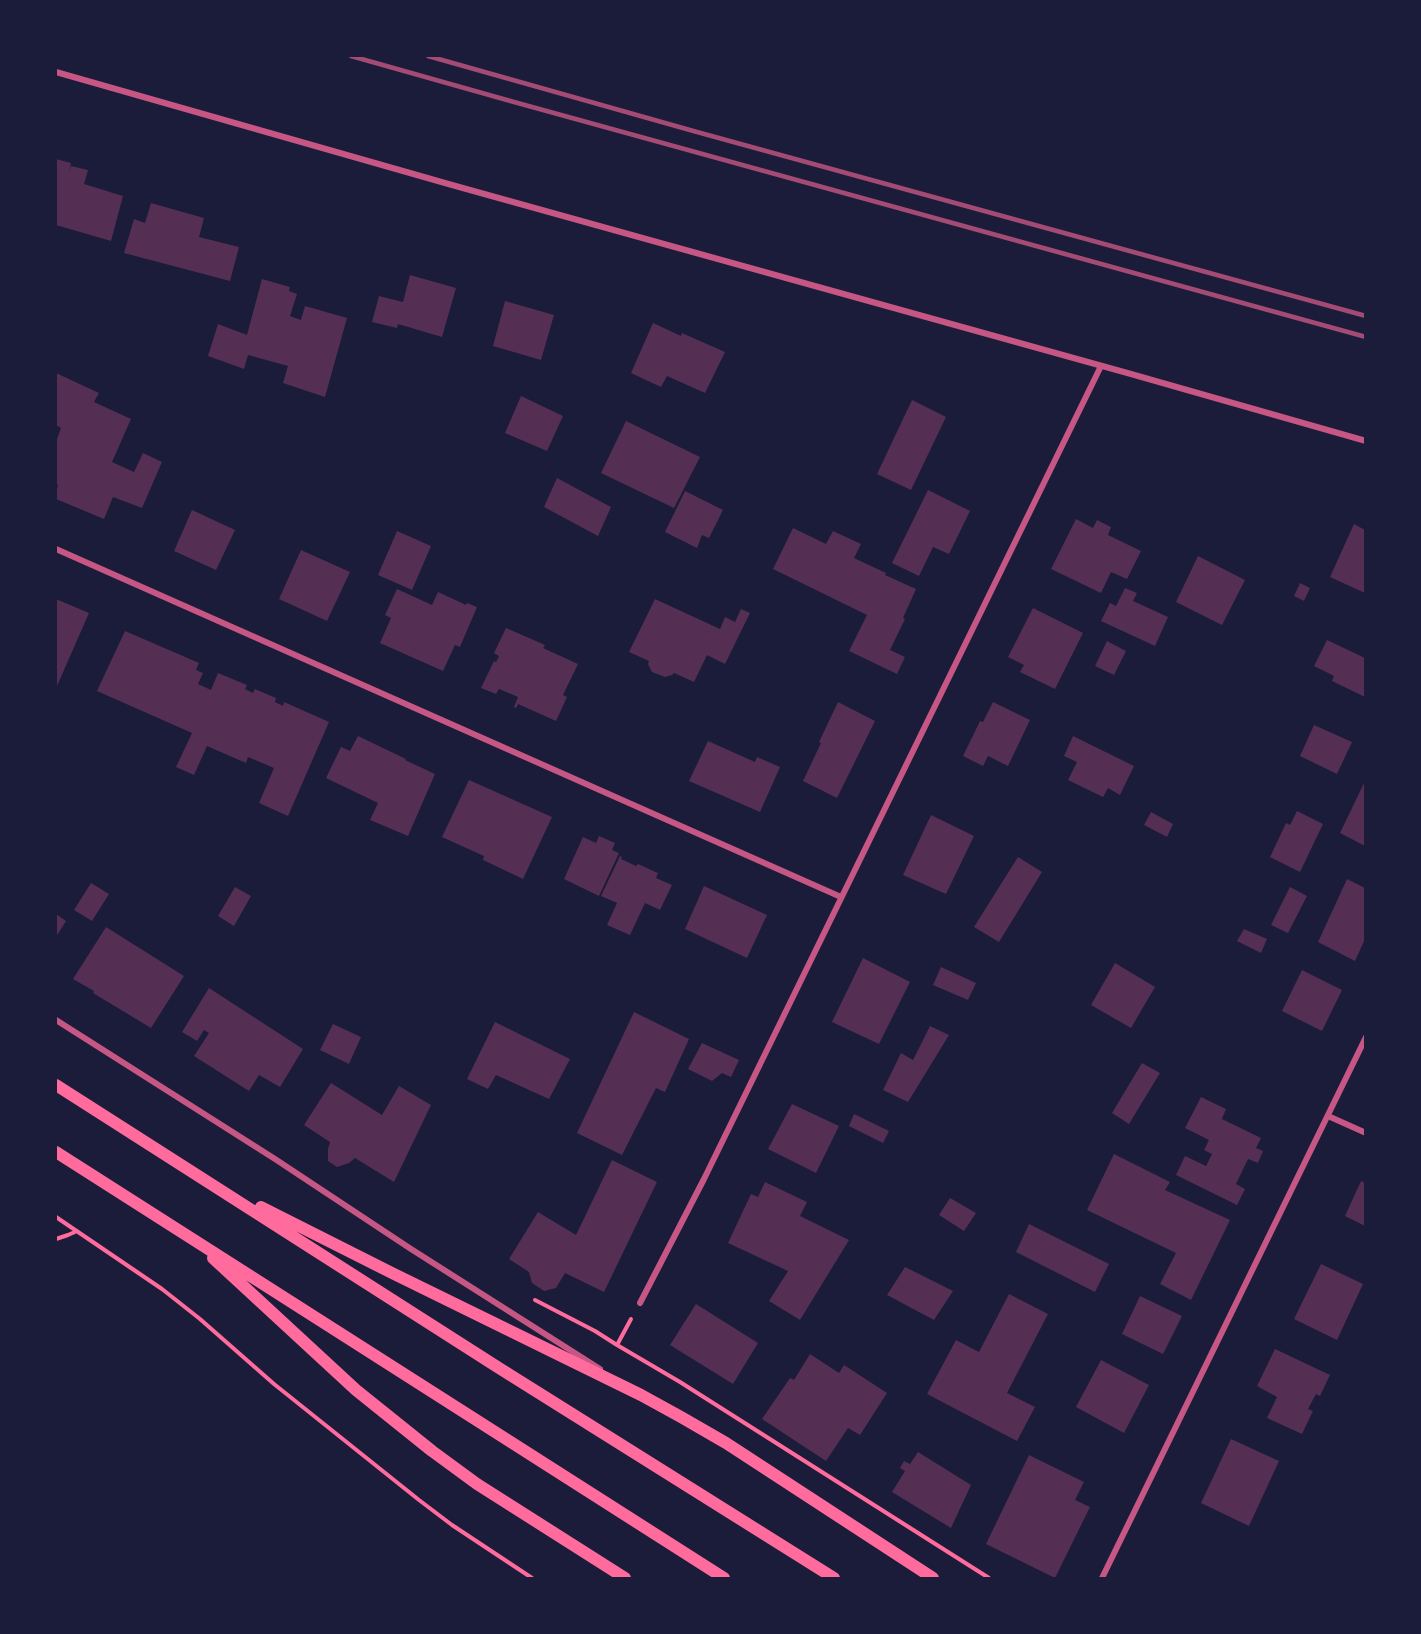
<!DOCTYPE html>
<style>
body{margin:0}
#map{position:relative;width:1421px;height:1634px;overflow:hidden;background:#1b1b3a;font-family:Raleway,sans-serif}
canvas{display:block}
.frame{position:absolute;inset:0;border:57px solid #1b1b3a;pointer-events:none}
</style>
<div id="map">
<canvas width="1421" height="1634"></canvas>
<div class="frame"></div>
</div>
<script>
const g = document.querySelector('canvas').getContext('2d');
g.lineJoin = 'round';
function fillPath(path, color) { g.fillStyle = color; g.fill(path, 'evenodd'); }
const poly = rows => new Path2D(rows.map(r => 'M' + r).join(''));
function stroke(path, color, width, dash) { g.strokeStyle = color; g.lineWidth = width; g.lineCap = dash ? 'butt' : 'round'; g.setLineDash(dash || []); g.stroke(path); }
fillPath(poly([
 [56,159,71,163,69,173,71,166,88,170,84,184,123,196,111,241,56,225],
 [151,203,204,218,199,237,239,247,230,281,124,253,134,219,145,223],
 [410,275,456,288,442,337,398,324,397,328,372,322,379,296,403,302],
 [262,279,290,287,289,291,297,294,290,316,301,320,305,306,347,318,325,397,283,383,288,366,248,355,244,369,208,356,218,324,247,335],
 [505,301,554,315,541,360,493,346],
 [653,323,681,336,682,333,725,352,705,393,667,376,661,387,631,373],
 [56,373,99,393,94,402,131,419,112,462,134,472,143,453,162,462,142,508,113,497,104,519,56,499,56,492,58,485,56,484,56,442,61,428,56,425],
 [521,396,563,416,547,451,505,433],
 [912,400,946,417,911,490,877,474],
 [626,421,700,457,674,508,601,473],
 [557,478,611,507,598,536,544,507],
 [928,490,970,511,949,554,933,547,919,576,892,563],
 [685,491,723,510,709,538,702,535,697,548,665,532],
 [192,510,235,530,216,570,174,551],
 [1076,519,1093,528,1097,520,1111,527,1108,535,1141,551,1127,579,1111,572,1101,593,1051,569],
 [1354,524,1365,530,1365,593,1330,577],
 [793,528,826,544,833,531,861,544,854,558,886,573,885,575,916,589,903,618,905,619,890,650,905,657,897,674,849,651,867,615,773,569],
 [397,531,431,546,412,590,378,575],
 [301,550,350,572,327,621,279,599],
 [1198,556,1245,580,1222,625,1176,602],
 [1300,583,1310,588,1304,601,1294,596],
 [1125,588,1137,593,1133,601,1168,617,1155,646,1101,621,1110,603,1116,606],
 [397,589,432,605,438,592,466,605,467,603,477,607,460,647,455,645,443,671,380,643,391,618,385,615],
 [56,599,89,613,57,686,56,685],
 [655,599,720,629,725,617,735,622,741,609,750,613,725,664,707,655,694,682,674,673,672,675,665,677,652,672,648,664,649,661,629,652],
 [1033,608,1083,633,1055,689,1020,672,1024,665,1008,657],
 [506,628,545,645,543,648,578,664,563,695,567,697,556,721,518,704,516,708,514,707,518,697,499,689,496,694,481,688,494,661,496,662,499,656,494,653],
 [125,631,199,663,196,670,203,673,198,684,211,690,218,673,247,685,245,689,253,693,255,689,276,698,275,702,283,706,284,702,329,722,288,816,259,803,274,768,248,757,246,763,207,746,194,775,176,767,192,733,97,691],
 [1327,640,1365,658,1365,697,1332,681,1334,676,1314,666],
 [1107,641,1126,651,1114,675,1095,666],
 [838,702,875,721,837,798,803,781,821,743,819,742],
 [993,702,1030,720,1008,766,988,756,983,766,963,756,980,721,983,722],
 [1314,725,1352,742,1337,774,1300,756],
 [358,736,406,759,405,760,435,774,408,836,370,820,378,803,326,778,341,747,350,751],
 [1073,736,1134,766,1120,795,1108,788,1103,797,1068,780,1077,762,1064,756],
 [708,741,755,762,757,757,780,767,760,812,689,781],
 [469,780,552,817,523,879,483,860,484,856,442,837],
 [1365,781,1365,846,1340,833],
 [1297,811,1323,824,1300,872,1270,857,1286,823,1290,825],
 [1151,812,1173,824,1167,837,1144,825],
 [931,815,974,836,946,894,903,875],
 [599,836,615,843,612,850,619,853,599,896,564,879,583,837,596,843],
 [620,856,622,857,621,859,636,866,638,864,658,873,656,878,672,885,660,910,645,903,630,935,607,925,617,903,601,896],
 [1018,857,1042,872,999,942,974,927],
 [1347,879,1365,888,1365,939,1355,961,1318,942],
 [91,883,109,894,92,921,74,910],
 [704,886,767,915,747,958,685,929],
 [235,887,251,896,234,926,218,916],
 [1290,887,1307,896,1288,933,1271,925],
 [56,914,66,921,56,937],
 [106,927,184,976,151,1028,93,993,94,991,73,979],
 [1244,929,1267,939,1261,953,1237,941],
 [863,958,910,982,879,1044,832,1022],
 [1115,963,1155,987,1131,1028,1091,1005],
 [941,967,976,983,968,1000,933,985],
 [1302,970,1342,990,1322,1031,1282,1011],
 [209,988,303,1049,280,1087,259,1075,249,1091,194,1056,209,1033,204,1030,197,1041,182,1032],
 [634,1012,689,1039,665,1092,656,1088,622,1155,577,1133],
 [495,1022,570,1059,549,1099,496,1075,488,1089,467,1079],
 [333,1024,361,1037,349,1064,320,1050],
 [930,1026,949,1035,908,1102,883,1090,901,1053,913,1060],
 [702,1043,739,1060,731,1077,722,1073,712,1081,688,1069],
 [1142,1063,1160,1073,1129,1124,1112,1113],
 [331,1083,382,1115,399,1086,431,1105,394,1182,355,1158,349,1163,337,1167,328,1161,328,1149,330,1142,304,1125],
 [1201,1097,1226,1109,1222,1119,1261,1138,1256,1148,1263,1151,1258,1163,1248,1159,1236,1184,1245,1189,1237,1205,1176,1175,1185,1156,1206,1166,1212,1154,1204,1150,1209,1140,1185,1128],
 [792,1104,839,1126,816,1173,768,1149],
 [854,1114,889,1131,883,1143,849,1126],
 [1114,1154,1170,1182,1165,1190,1230,1220,1191,1300,1160,1284,1176,1253,1087,1210],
 [612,1160,657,1182,604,1292,565,1273,556,1288,544,1291,532,1283,529,1272,509,1259,538,1212,576,1235],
 [1361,1181,1365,1183,1365,1226,1345,1216],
 [765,1182,807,1202,800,1216,849,1240,800,1320,769,1301,788,1271,728,1243,751,1194,758,1197],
 [950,1198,976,1213,964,1231,939,1215],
 [1029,1224,1109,1264,1095,1292,1016,1252],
 [1321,1264,1363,1284,1337,1340,1294,1319],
 [905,1267,953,1291,934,1320,887,1295],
 [1009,1294,1048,1314,1007,1393,1035,1407,1017,1441,927,1394,956,1340,979,1352],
 [1140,1296,1182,1316,1163,1354,1122,1334],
 [696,1304,758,1343,733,1384,670,1345],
 [1275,1349,1330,1375,1320,1396,1316,1394,1308,1409,1313,1411,1302,1434,1267,1418,1277,1397,1257,1386],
 [810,1354,839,1373,844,1365,887,1393,860,1435,848,1428,826,1461,762,1419,790,1378,794,1380],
 [1101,1360,1149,1385,1124,1433,1076,1407],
 [1231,1439,1279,1461,1249,1526,1201,1503],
 [918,1452,971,1485,951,1528,892,1492,905,1471,900,1468,904,1461,910,1464],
 [1029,1455,1084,1482,1075,1500,1090,1507,1055,1578,986,1544]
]), '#542f53');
stroke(poly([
 [56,1217,162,1289,200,1319,274,1384,419,1500,452,1525,532,1578],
 [56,1239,68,1235,77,1231],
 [535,1300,595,1331,617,1345,680,1382,989,1578],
 [617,1345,631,1319]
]), '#ff6b9d', 4);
stroke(poly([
 [56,72,452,185,1131,374,1366,441],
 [56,549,841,897],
 [56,1020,275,1159,411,1249,600,1369],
 [1328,1116,1366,1133],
 [640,1303,704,1179,1101,366],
 [1102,1578,1366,1037]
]), '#c65784', 6);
stroke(poly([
 [56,1085,499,1368,834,1578],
 [56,1152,724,1578],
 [261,1207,392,1273,641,1395,681,1417,726,1443,933,1578],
 [213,1258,356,1390,432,1451,477,1484,625,1578]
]), '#ff6b9d', 12);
stroke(poly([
 [351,56,514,102,1366,337],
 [428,56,697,132,1366,316]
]), '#a44b75', 4.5);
</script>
